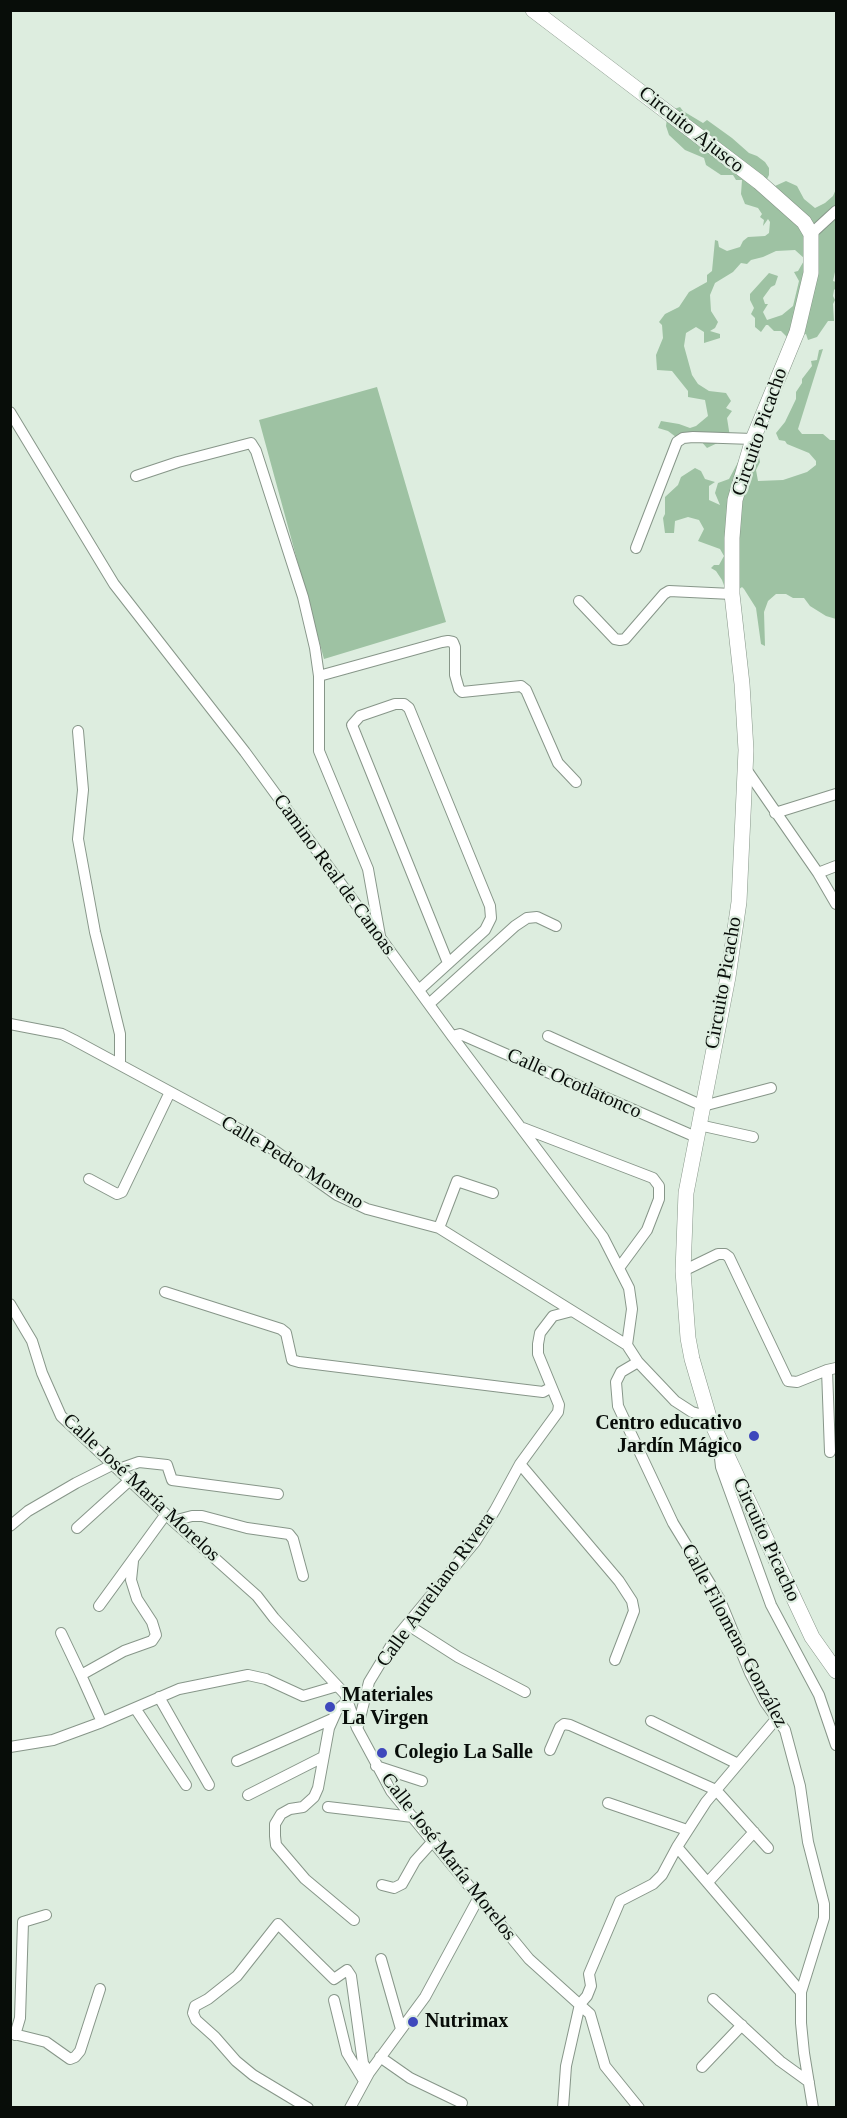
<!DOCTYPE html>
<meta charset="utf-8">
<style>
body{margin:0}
#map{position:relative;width:847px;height:2118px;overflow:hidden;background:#ddeddf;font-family:"Times New Roman",serif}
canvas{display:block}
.frame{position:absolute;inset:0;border:12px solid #080d09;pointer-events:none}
</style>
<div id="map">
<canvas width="847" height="2118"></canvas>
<div class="frame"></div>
</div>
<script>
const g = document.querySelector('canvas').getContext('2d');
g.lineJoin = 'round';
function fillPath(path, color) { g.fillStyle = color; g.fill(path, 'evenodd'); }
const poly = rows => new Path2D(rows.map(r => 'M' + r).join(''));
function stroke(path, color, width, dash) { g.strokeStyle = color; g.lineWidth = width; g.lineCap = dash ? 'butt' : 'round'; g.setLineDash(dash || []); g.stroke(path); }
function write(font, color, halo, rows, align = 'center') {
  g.font = font + ' "Times New Roman",serif'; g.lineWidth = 4.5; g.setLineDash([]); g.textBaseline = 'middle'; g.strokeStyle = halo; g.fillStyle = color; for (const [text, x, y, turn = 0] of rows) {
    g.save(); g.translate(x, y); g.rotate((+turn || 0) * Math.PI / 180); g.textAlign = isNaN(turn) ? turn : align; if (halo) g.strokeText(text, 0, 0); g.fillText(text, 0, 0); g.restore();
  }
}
fillPath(poly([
 [680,107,683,111,703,123,707,120,732,138,749,153,757,156,765,162,769,168,769,175,765,183,775,186,786,181,797,186,804,199,815,208,825,203,833,196,836,189,836,271,835,272,833,281,836,282,836,288,834,290,833,296,835,300,833,304,834,321,828,321,817,337,808,340,806,334,788,338,781,331,774,331,768,325,766,325,761,332,755,327,755,318,751,314,754,308,750,300,750,294,769,273,778,276,775,285,771,287,763,298,765,304,768,304,763,312,767,320,782,315,793,306,799,281,794,272,798,271,805,259,795,250,776,251,763,257,751,260,747,264,741,263,733,272,715,283,710,295,711,311,718,322,715,328,710,331,720,334,720,338,704,343,704,332,696,327,686,333,684,346,692,375,698,384,709,391,726,393,731,401,726,408,732,411,727,418,730,437,707,448,700,440,676,437,668,431,658,428,661,421,679,424,690,428,696,426,708,416,705,400,688,397,688,391,672,371,657,370,656,355,663,338,662,325,659,322,665,314,679,307,689,292,707,282,707,275,712,271,715,240,718,241,719,247,727,251,740,247,743,241,748,237,765,236,769,233,770,222,768,219,763,226,764,220,760,217,762,214,758,208,745,204,741,194,742,180,736,180,733,175,721,175,706,165,704,158,685,150,669,135,666,126,668,111],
 [823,349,798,429,802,434,823,434,830,440,836,440,836,619,826,616,810,606,804,598,793,598,786,594,776,594,768,601,764,612,765,646,761,644,756,608,744,589,742,587,734,593,725,588,722,580,716,571,711,568,714,565,719,565,724,556,720,549,698,541,704,529,699,520,688,517,675,521,674,533,665,533,663,518,665,514,665,497,678,485,681,477,695,468,701,471,705,479,715,482,709,486,709,500,720,505,715,493,718,483,729,479,744,451,755,448,758,451,760,462,756,470,758,481,783,480,807,472,816,465,816,461,809,453,787,444,785,441,779,440,776,433,785,422,796,399,796,392,802,383,802,379,812,366,811,361,817,360,819,350],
 [377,387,446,622,324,659,259,420]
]), '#9ec2a3');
const street = poly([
 [811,234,836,211],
 [10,412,114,584,245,752,452,1036,603,1237,629,1288,632,1309,627,1345],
 [136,476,178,462,251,443,256,451,303,597,315,648,319,676,319,751,368,869,380,936],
 [636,548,677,442,683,438,693,437,753,439],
 [579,601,615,639,620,640,625,639,664,594,669,591,732,594],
 [319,676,442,642,448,641,453,642,455,647,455,675,459,689,462,692,521,686,526,690,558,763,576,782],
 [78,731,83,790,78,839,95,932,120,1034,120,1064],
 [746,769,818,873,836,904],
 [775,813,836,794],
 [818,873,836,866],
 [419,990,485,930,491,918,490,906,409,708,404,704,395,704,360,716,352,725,448,963],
 [429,1004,515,926,527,918,537,917,556,926],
 [10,1024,62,1034,74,1040,261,1141,337,1195,367,1209,439,1228,627,1345,638,1362,675,1401,692,1412,709,1417],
 [452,1036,460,1034,696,1137],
 [548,1036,703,1106,771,1088],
 [699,1125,753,1137],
 [523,1128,653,1178,659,1186,659,1199,647,1230,619,1268],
 [89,1179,117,1194,122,1192,170,1092],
 [439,1228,457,1181,493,1193],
 [683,1271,718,1254,725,1254,729,1257,788,1381,797,1382,827,1370,836,1368],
 [165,1292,281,1329,286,1333,292,1360,299,1362,518,1389,543,1392,550,1388],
 [10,1304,32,1341,42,1373,61,1416,173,1521,257,1596,274,1618,345,1694,357,1728,391,1791,529,1959,590,2014,605,2066,639,2108],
 [638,1362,621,1372,616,1382,618,1406,673,1523,720,1600,750,1673,765,1702,785,1730,800,1786,808,1842,824,1904,824,1918,801,1992,801,2023,804,2053,813,2108],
 [827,1370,830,1452],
 [726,1454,720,1458,721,1467,771,1605,819,1695,836,1745],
 [520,1464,619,1581,632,1601,634,1611,615,1660],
 [119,1469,139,1462,167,1465,172,1480,278,1494],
 [173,1521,192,1516,202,1516,247,1528,289,1534,293,1539,303,1576],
 [10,1526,28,1511,76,1483,114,1464],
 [77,1528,130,1480],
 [99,1606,166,1514],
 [408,1625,458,1657,525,1692],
 [61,1633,81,1675],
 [159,1697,209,1785],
 [348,1701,337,1710,329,1728,318,1788,314,1797,303,1807,290,1809,281,1814,275,1824,275,1836,276,1845,305,1879,354,1920],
 [135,1708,186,1785],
 [651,1721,738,1764],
 [102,1722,81,1675,124,1651,152,1641,156,1635,152,1622,137,1599,131,1580,133,1561],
 [358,1726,369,1682,395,1639,475,1542,495,1510,520,1464,558,1412,559,1405,538,1354,538,1344,540,1333,553,1316,572,1311],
 [10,1747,53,1740,102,1722,179,1689,248,1675,266,1679,303,1696,337,1686],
 [550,1750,560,1727,564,1724,570,1725,716,1790,768,1848],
 [237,1761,332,1719],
 [376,1766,422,1781],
 [248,1795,323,1757],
 [608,1803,687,1830],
 [328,1807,413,1817],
 [677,1847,801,1992],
 [708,1882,754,1832],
 [382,1885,394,1888,402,1884,415,1861,433,1841],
 [381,1959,401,2029],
 [713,1999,780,2061,809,2082],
 [334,2000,347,2053,364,2081],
 [10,2033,46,2042,70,2059,75,2057,80,2051,100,1989],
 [15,2035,20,2018,23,1922,46,1915],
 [380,2057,410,2078,462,2103],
 [702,2067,742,2025],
 [308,2108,253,2075,236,2061,215,2037,196,2020,193,2013,195,2006,208,1999,237,1976,278,1924,334,1979,347,1970,351,1976,363,2063,369,2073],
 [350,2108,369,2073,425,1997,479,1897],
 [563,2108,566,2066,580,2004,587,1996,591,1986,589,1974,620,1901,653,1884,662,1875,677,1847,706,1802,777,1718]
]);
const secondary = poly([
 [533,10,759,182,804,222,811,234,811,273,797,332,753,439,735,500,732,538,732,594,742,684,746,750,739,902,728,977,686,1193,683,1271,688,1338,692,1359,709,1417,812,1637,836,1671]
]);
stroke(street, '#879689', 12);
stroke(secondary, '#879689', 16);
stroke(street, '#fff', 10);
stroke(secondary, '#fff', 15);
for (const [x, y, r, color] of [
 [754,1436,6,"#3e48bc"],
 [330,1707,6,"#3e48bc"],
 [382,1753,6,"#3e48bc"],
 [413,2022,6,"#3e48bc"]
]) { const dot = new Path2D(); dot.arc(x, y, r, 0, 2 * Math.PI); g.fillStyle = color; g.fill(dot); stroke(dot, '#ddeddf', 2); }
write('20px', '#080d09', '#ddeddf', [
 ["Circuito Ajusco",691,130,38],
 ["Circuito Picacho",760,432,-71],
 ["Camino Real de Canoas",334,875,54],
 ["Circuito Picacho",724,983,-80],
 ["Calle Ocotlatonco",574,1084,24],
 ["Calle Pedro Moreno",292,1163,31],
 ["Calle José María Morelos",141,1488,43],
 ["Circuito Picacho",766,1540,65],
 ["Calle Aureliano Rivera",436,1590,-54],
 ["Calle Filomeno González",734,1636,62],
 ["Calle José María Morelos",448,1857,52]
]);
write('bold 20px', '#080d09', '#ddeddf', [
 ["Centro educativo",742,1424,"right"],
 ["Jardín Mágico",742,1447,"right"],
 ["Materiales",342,1696],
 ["La Virgen",342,1719],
 ["Colegio La Salle",394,1753],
 ["Nutrimax",425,2022]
], 'left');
</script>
